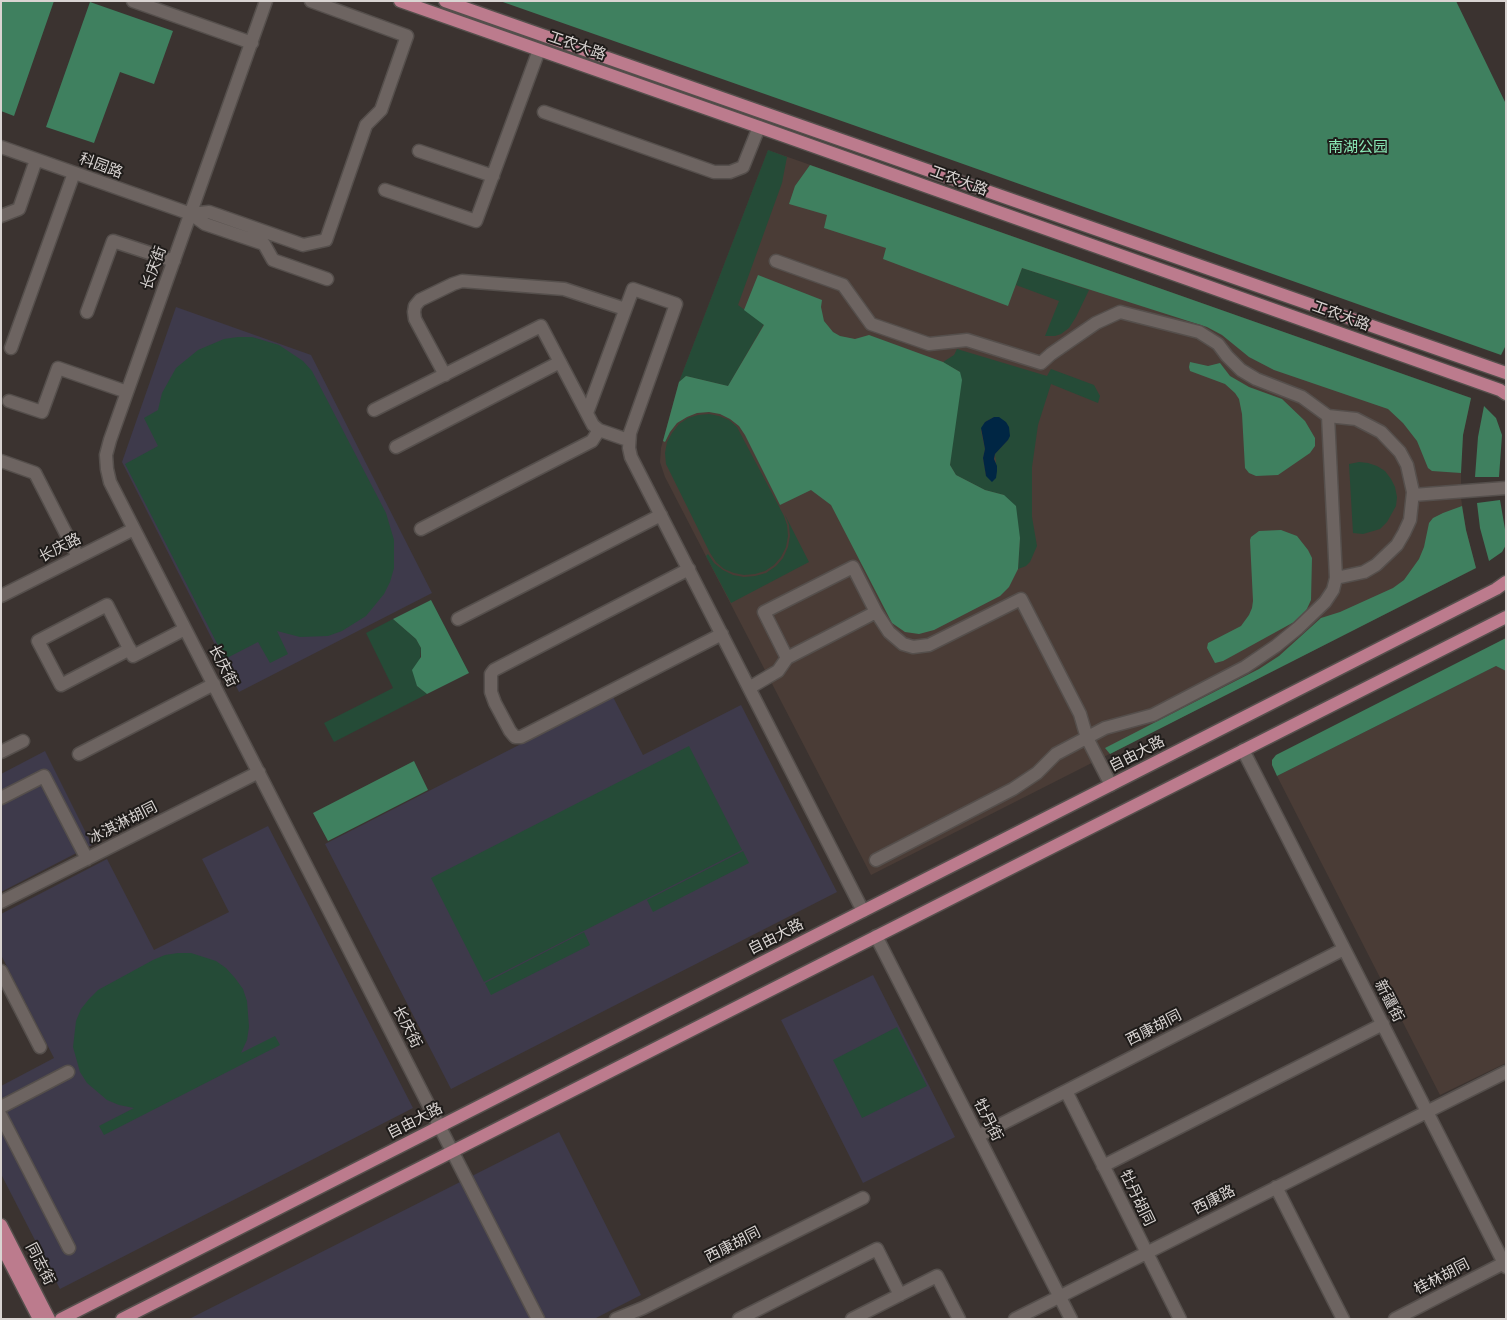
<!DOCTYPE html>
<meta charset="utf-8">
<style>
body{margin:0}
#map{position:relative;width:1507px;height:1320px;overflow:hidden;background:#3b3330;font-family:Cabin,sans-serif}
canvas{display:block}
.frame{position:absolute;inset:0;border:2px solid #d9d4d2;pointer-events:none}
</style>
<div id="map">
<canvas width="1507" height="1320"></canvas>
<div class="frame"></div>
</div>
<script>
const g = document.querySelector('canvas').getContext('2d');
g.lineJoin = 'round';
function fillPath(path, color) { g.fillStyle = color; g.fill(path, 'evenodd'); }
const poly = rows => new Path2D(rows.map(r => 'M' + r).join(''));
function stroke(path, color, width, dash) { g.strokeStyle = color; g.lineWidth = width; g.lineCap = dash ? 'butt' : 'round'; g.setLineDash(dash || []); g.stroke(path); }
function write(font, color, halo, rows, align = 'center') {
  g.font = font + ' Cabin,"Noto Sans SC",sans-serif'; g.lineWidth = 4; g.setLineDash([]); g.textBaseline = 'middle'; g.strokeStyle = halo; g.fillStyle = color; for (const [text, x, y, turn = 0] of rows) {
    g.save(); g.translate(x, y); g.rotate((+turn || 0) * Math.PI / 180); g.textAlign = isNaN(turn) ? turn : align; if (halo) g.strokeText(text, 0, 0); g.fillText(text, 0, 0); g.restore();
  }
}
fillPath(poly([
 [768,150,1471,398,1463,435,1461,466,1461,498,1466,530,1476,568,871,875,665,477,660,462,661,448,679,382],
 [1496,666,1506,671,1506,1063,1440,1095,1277,776]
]), '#4a3c36');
fillPath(poly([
 [176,307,311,355,432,593,239,692,122,462],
 [613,697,643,755,741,705,837,892,451,1089,325,844],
 [45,751,92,845,1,892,1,774],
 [268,826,413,1108,60,1289,1,1174,1,1086,54,1058,1,955,1,914,107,859,154,950,229,912,202,859],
 [873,975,955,1137,863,1183,781,1020],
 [559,1132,641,1295,594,1319,189,1319]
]), '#3e3a4b');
fillPath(poly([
 [768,150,787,157,782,183,738,305,764,324,728,386,686,376,679,382],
 [1022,268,1089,290,1076,317,1069,328,1061,334,1055,336,1045,336,1059,301,1016,285],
 [238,337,252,337,279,345,303,361,312,371,386,513,394,540,394,568,390,582,384,594,366,616,342,631,328,636,300,637,277,631,288,654,270,663,258,642,225,659,125,464,158,446,144,418,158,410,162,393,176,368,198,350,224,339],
 [957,349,1047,376,1051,369,1094,385,1100,396,1098,403,1051,384,1038,425,1032,467,1032,517,1037,546,1030,562,1026,566,1018,569,1020,538,1004,495,985,490,956,475,950,465,960,372,943,362,954,355],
 [994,417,1008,440,995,454,996,462,986,476,983,458,985,449,981,431,985,422],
 [709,414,719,416,729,420,737,427,784,516,787,525,788,536,786,547,781,557,774,565,765,571,755,574,744,575,734,573,724,569,716,562,710,553,666,464,665,453,667,442,672,433,679,424,688,418,698,415],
 [1359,462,1368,463,1377,466,1385,471,1391,479,1395,487,1397,497,1396,506,1387,522,1380,529,1363,534,1353,533,1349,464],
 [785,515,809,562,731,603,706,556,708,554,714,563,723,570,733,575,744,577,755,576,766,573,776,566,783,558,788,547,790,536,789,525],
 [393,619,416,639,421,648,417,686,427,694,334,742,324,723,393,688,366,633],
 [689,746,742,850,484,982,431,878],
 [743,851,749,863,653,912,647,900],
 [584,932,590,945,491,995,485,983],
 [178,953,191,953,216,961,226,968,235,978,243,989,247,1001,249,1027,247,1040,241,1053,275,1036,280,1045,104,1135,99,1126,134,1108,119,1105,107,1100,87,1083,80,1072,73,1047,76,1021,81,1009,89,999,98,990,153,960,165,955],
 [897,1027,927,1086,862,1118,833,1060]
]), '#254b37');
fillPath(poly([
 [1,1,54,1,14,116,1,111],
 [500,1,1456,1,1506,104,1506,345,1501,355,873,132],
 [90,2,173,31,154,84,120,72,94,143,46,127],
 [810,165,1471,398,1463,435,1461,473,1432,471,1428,468,1417,441,1403,423,1388,409,1274,370,1249,357,1222,335,1207,327,1022,268,1008,306,883,259,886,248,824,228,827,215,789,204,795,186],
 [758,275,822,300,821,307,824,321,833,332,840,336,855,339,869,335,943,362,960,372,962,380,950,465,956,475,985,490,1004,495,1016,506,1020,538,1018,569,1009,587,1000,596,934,630,919,634,905,632,892,623,831,505,811,490,780,505,745,435,739,426,730,419,720,414,709,412,697,413,687,417,677,423,670,432,665,442,663,441,679,382,686,376,728,386,764,325,744,310],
 [1190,362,1208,366,1220,363,1230,376,1249,387,1282,399,1305,421,1315,438,1315,446,1310,453,1278,475,1256,476,1249,473,1245,468,1242,414,1239,399,1235,393,1225,384,1190,371,1189,367],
 [1484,406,1496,418,1502,435,1499,477,1475,477,1478,437],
 [1500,500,1506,535,1506,545,1502,552,1489,561,1480,528,1477,503],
 [1462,506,1466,530,1476,568,1110,754,1105,748,1259,669,1279,656,1321,618,1340,612,1393,588,1404,580,1419,559,1424,547,1429,523,1433,518,1443,513],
 [1281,530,1297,536,1308,550,1312,558,1311,600,1305,613,1294,622,1245,649,1223,661,1215,663,1207,648,1208,643,1241,626,1249,615,1252,608,1253,601,1250,540,1251,537,1259,531],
 [431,600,469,673,427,694,417,686,412,670,421,657,421,648,416,639,393,619],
 [1506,638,1506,671,1496,666,1277,776,1272,765,1272,760,1276,755],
 [414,761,428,790,328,841,313,813]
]), '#3f805f');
fillPath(poly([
 [994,417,999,417,1006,422,1009,427,1010,436,1008,440,995,454,994,459,997,466,997,471,996,478,992,482,986,476,983,458,985,449,981,428,985,422]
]), '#002644');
const minor = poly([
 [133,1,252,43],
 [266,1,110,440,106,455,107,469,110,482,538,1319],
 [544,112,714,172,730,172,743,167,759,127],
 [1,147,191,214,205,224,264,244,273,260,327,279],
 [419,151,493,176],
 [385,190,476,221,539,50],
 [191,214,209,212,303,245,326,240,366,125,381,110,407,36,311,1],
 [1,216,19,209,36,160],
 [776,261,843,285,871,324,929,344,967,340,1041,363,1051,354,1096,323,1120,312,1199,332,1218,344,1227,356,1241,370,1256,379,1302,397,1328,416],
 [87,312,113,241,174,261],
 [11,348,74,173],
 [445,375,415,319,414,312,415,306,420,300,453,284,462,281,564,289,625,309],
 [9,401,42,412,58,368,127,392],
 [374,410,541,326,593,425,599,430,628,440],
 [587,413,633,289,676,304,630,433,629,448,631,457,863,911],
 [396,447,560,362],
 [1,461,35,473,78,557],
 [1413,495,1506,488],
 [421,529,592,441,599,430],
 [689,569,494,670,491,674,491,692,495,703,510,731,515,737,521,737,722,634],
 [1,596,134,529],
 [876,612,787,658,764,612,853,567,876,612,889,632,903,644,913,647,929,645,1021,599,1080,714,1087,738,1111,785],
 [458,619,661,515],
 [130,649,61,685,38,641,107,605,133,656,185,629],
 [749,688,778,671,787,658],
 [1243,750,1506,1267],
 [1,752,23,741],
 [79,754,214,684],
 [1,798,44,776,87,859],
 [876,860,1013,789,1037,773,1056,754,1105,728,1153,715,1245,667,1276,646,1298,628,1325,602,1333,590,1336,578,1328,416,1356,419,1381,432,1400,452,1407,465,1413,492,1410,520,1404,533,1397,545,1376,565,1364,572,1336,578],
 [1,902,259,772],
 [876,936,1071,1319],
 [1,971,40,1047],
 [1066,1091,1180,1319],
 [1,1107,68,1072],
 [1,1116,69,1248],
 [978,1136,1344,949],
 [1103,1166,1383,1024],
 [1276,1187,1343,1319],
 [616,1319,643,1308,863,1198],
 [739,1319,877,1249,900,1295],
 [852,1319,937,1276,959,1319],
 [1015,1319,1506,1072],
 [1395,1319,1504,1263]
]);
const major = poly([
 [400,1,759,127,1500,390,1506,394],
 [445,1,1506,373],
 [1,1225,49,1319],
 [1,1245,39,1319],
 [61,1319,1496,589,1506,582],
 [122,1319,1506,617]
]);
stroke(minor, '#554f4c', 15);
stroke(major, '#554f4c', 15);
stroke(minor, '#6d6461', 12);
stroke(major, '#bc7b8d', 12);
write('15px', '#d9d4d2', '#1f1c1a', [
 ["工农大路",577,46,19],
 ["科园路",101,166,20],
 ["工农大路",959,181,20],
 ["长庆街",154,268,-70],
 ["工农大路",1341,316,20],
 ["长庆路",60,548,-27],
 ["长庆街",223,666,63],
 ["自由大路",1137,754,-27],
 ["冰淇淋胡同",123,823,-27],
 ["自由大路",776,937,-27],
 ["新疆街",1389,1001,63],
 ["长庆街",407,1027,63],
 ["西康胡同",1154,1028,-27],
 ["牡丹街",988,1120,63],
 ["自由大路",415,1121,-27],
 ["牡丹胡同",1137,1198,64],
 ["西康路",1214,1200,-27],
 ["西康胡同",733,1245,-27],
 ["同志街",40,1264,63],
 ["桂林胡同",1442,1277,-27]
]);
write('15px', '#8beab7', '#1f1c1a', [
 ["南湖公园",1358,148]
]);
</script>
